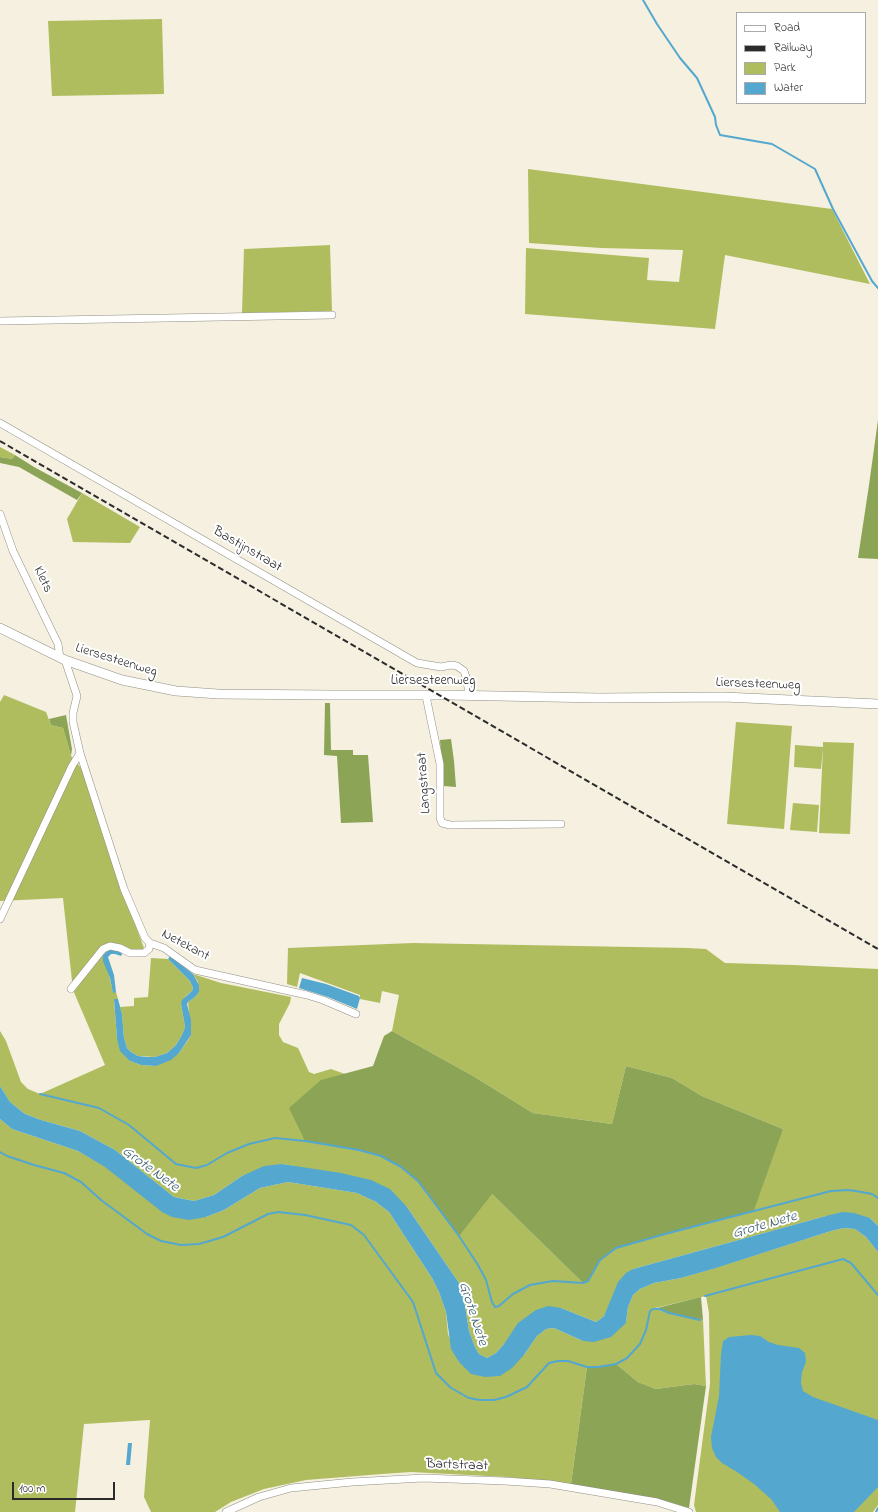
<!DOCTYPE html>
<style>
body{margin:0}
#map{position:relative;width:878px;height:1512px;overflow:hidden;background:#f5f0df;font-family:"Indie Flower",sans-serif}
canvas{display:block}
.legend{position:absolute;left:736px;top:12px;width:130px;height:92px;box-sizing:border-box;background:#fff;border:1px solid #aaa;margin:0;padding:5px 7px;list-style:none;font-size:12px;color:#2b2b2b}
.legend li{display:flex;align-items:center;gap:8px;height:20px}
.legend b{width:20px;border:1px solid #aaa}
.scale{position:absolute;left:12px;top:1482px;width:103px;height:18px;box-sizing:border-box;border:2px solid #2b2b2b;border-top:0;padding-left:5px;font-size:12px;line-height:14px;white-space:nowrap;color:#2b2b2b;-webkit-text-stroke:3px #fff;paint-order:stroke}
</style>
<div id="map">
<canvas width="878" height="1512"></canvas>
<ul class="legend">
<li><b style="height:5px;background:#fff"></b>Road</li>
<li><b style="height:5px;background:#2b2b2b"></b>Railway</li>
<li><b style="height:11px;background:#afbd5f"></b>Park</li>
<li><b style="height:11px;background:#54a7cf"></b>Water</li>
</ul>
<div class="scale">100 m</div>
</div>
<script>
const g = document.querySelector('canvas').getContext('2d');
g.lineJoin = 'round';
function fillPath(path, color) { g.fillStyle = color; g.fill(path, 'evenodd'); }
const poly = rows => new Path2D(rows.map(r => 'M' + r).join(''));
function stroke(path, color, width, dash) { g.strokeStyle = color; g.lineWidth = width; g.lineCap = dash ? 'butt' : 'round'; g.setLineDash(dash || []); g.stroke(path); }
function write(font, color, halo, rows, align = 'center') {
  g.font = font + ' "Indie Flower",sans-serif'; g.lineWidth = 4; g.setLineDash([]); g.textBaseline = 'middle'; g.strokeStyle = halo; g.fillStyle = color; for (const [text, x, y, turn = 0] of rows) {
    g.save(); g.translate(x, y); g.rotate((+turn || 0) * Math.PI / 180); g.textAlign = isNaN(turn) ? turn : align; if (halo) g.strokeText(text, 0, 0); g.fillText(text, 0, 0); g.restore();
  }
}
fillPath(poly([
 [162,19,164,94,52,96,48,21],
 [528,169,832,209,870,284,725,255,715,329,525,314,526,248,649,258,647,280,679,282,683,250,601,248,529,243],
 [330,245,332,311,242,313,244,249],
 [0,447,15,455,12,459,0,457],
 [82,493,140,527,130,543,73,542,67,519],
 [4,695,46,712,51,725,63,728,71,756,82,769,123,892,144,948,140,951,104,953,113,992,116,992,118,999,114,1000,117,1039,130,1061,141,1065,156,1066,179,1053,188,1040,191,1035,188,1002,195,997,199,992,198,982,193,974,221,983,291,997,290,1003,279,1024,279,1035,283,1042,298,1048,309,1072,314,1074,331,1069,345,1074,321,1081,359,1150,381,1156,401,1167,418,1181,492,1194,583,1283,588,1281,600,1260,616,1248,665,1234,783,1129,702,1096,672,1078,626,1066,612,1124,533,1113,473,1076,392,1031,399,995,382,991,380,1003,360,999,360,995,300,973,297,987,287,984,288,948,413,943,688,948,706,949,725,963,793,965,878,969,878,1226,870,1218,826,1216,633,1269,608,1308,604,1316,599,1320,596,1322,561,1308,504,1344,496,1353,487,1358,479,1354,475,1347,469,1331,465,1306,459,1283,407,1207,294,1166,282,1164,242,1176,214,1195,194,1201,174,1197,115,1150,80,1131,41,1120,25,1114,10,1102,0,1086,0,1031,6,1041,21,1082,28,1089,40,1094,105,1065,73,990,63,898,0,901,0,702],
 [736,722,792,726,784,829,727,824],
 [823,742,854,743,850,834,819,833,823,748,821,769,794,767,795,745,823,747],
 [793,803,819,805,817,832,790,830],
 [151,958,168,959,190,981,193,988,192,991,186,996,181,1004,184,1021,185,1027,182,1035,176,1045,167,1053,155,1057,138,1056,131,1052,127,1048,124,1038,122,1014,120,1007,134,1006,134,998,148,997],
 [0,1119,12,1129,78,1151,106,1167,206,1217,224,1210,260,1188,288,1182,357,1193,376,1202,389,1212,432,1278,439,1292,446,1312,448,1334,459,1362,524,1355,537,1336,546,1329,554,1328,583,1341,626,1323,628,1307,633,1295,640,1289,654,1283,681,1278,715,1268,831,1231,844,1228,855,1229,866,1237,878,1252,878,1505,873,1512,696,1512,694,1505,710,1384,709,1313,706,1296,655,1308,669,1313,703,1320,706,1386,694,1384,656,1389,638,1382,616,1364,598,1367,587,1367,571,1484,507,1477,411,1472,382,1474,306,1480,264,1489,231,1502,215,1512,151,1512,144,1497,150,1420,84,1424,75,1512,0,1512]
]), '#afbd5f');
fillPath(poly([
 [878,420,878,559,858,558,869,485],
 [15,455,34,467,82,493,77,500,19,467,0,463,0,457,12,459],
 [325,703,330,703,331,750,353,750,353,755,368,755,373,822,341,823,337,756,324,755],
 [66,715,72,749,71,756,63,728,51,725,49,719],
 [451,739,454,761,456,787,443,786,440,740],
 [392,1031,473,1076,533,1113,612,1124,626,1066,672,1078,702,1096,783,1129,754,1210,616,1248,600,1260,588,1281,583,1283,492,1194,459,1236,418,1181,401,1167,381,1156,359,1150,305,1141,289,1108,321,1080,373,1066,384,1036],
 [701,1297,703,1320,669,1313,660,1309,653,1309],
 [616,1364,638,1382,656,1389,694,1384,706,1386,689,1508,658,1499,571,1484,587,1367,598,1367]
]), '#8ba456');
fillPath(poly([
 [109,950,112,950,123,952,121,956,115,954,111,954,108,957,114,975,116,992,113,993,110,978,103,961,103,955],
 [170,956,193,974,199,985,199,992,195,997,188,1002,187,1004,191,1020,191,1035,179,1053,171,1060,156,1066,141,1065,130,1061,120,1051,117,1039,114,999,118,999,122,1014,124,1038,127,1048,131,1052,138,1056,147,1057,155,1057,167,1053,176,1045,182,1035,185,1027,184,1021,181,1004,182,1000,192,991,193,988,190,981,168,959],
 [302,978,326,984,359,996,360,998,357,1009,328,997,299,988],
 [0,1086,10,1102,25,1114,41,1120,80,1131,115,1150,174,1197,194,1201,214,1195,242,1176,264,1166,282,1164,341,1173,371,1180,390,1189,407,1207,459,1283,465,1306,469,1331,475,1347,479,1354,487,1358,496,1353,504,1344,518,1323,536,1310,548,1306,561,1308,596,1322,599,1320,604,1316,618,1282,626,1273,633,1269,826,1216,842,1212,854,1213,870,1218,878,1226,878,1252,866,1237,855,1229,844,1228,831,1231,716,1268,681,1278,654,1283,640,1289,633,1295,628,1307,626,1323,611,1337,594,1342,583,1341,554,1328,546,1329,537,1336,524,1355,512,1368,500,1376,485,1377,471,1374,459,1362,451,1349,446,1312,439,1292,432,1278,389,1212,376,1202,357,1193,288,1182,260,1188,224,1210,206,1217,189,1220,172,1217,162,1212,105,1167,78,1151,12,1129,0,1119],
 [751,1335,760,1336,769,1342,778,1345,799,1348,805,1353,806,1362,802,1372,801,1383,803,1391,813,1397,878,1420,878,1487,854,1512,780,1512,771,1499,754,1484,737,1472,722,1463,716,1457,712,1448,711,1437,719,1396,721,1354,723,1341,729,1337],
 [128,1443,132,1443,130,1465,126,1465]
]), '#54a7cf');
stroke(poly([
 [643,0,657,24,680,58,697,78,715,117,716,125,720,135,772,144,815,169,833,209,872,281,878,288],
 [40,1094,99,1108,129,1125,176,1164,196,1168,207,1165,227,1153,249,1144,275,1138,305,1141,359,1150,381,1156,401,1167,418,1181,459,1236,478,1265,486,1280,492,1302,495,1307,499,1306,513,1294,530,1285,553,1281,583,1283,588,1281,600,1260,616,1248,665,1234,831,1191,848,1190,856,1191,872,1194,878,1198],
 [0,1152,7,1156,34,1165,64,1173,81,1182,101,1200,147,1234,161,1241,181,1245,199,1244,223,1237,268,1214,278,1212,305,1215,351,1225,364,1235,413,1302,436,1373,451,1388,469,1398,480,1400,494,1400,506,1397,527,1387,549,1363,558,1361,568,1361,587,1367,598,1367,616,1364,627,1358,640,1344,646,1330,650,1311,653,1309,660,1309,669,1313,700,1320],
 [705,1296,843,1259,851,1263,878,1295],
 [876,1512,878,1508]
]), '#54a7cf', 2);
const minor = poly([
 [0,321,332,315],
 [0,423,417,663,441,667,451,665,457,666,464,671,467,680,469,696],
 [0,514,13,551,58,644,60,658],
 [65,660,77,696,73,713,73,722,80,753,124,889,145,938,150,943,164,948,195,970,307,995,323,1000,356,1014],
 [426,696,440,764,440,818,442,823,450,825,561,824],
 [0,919,72,766,80,753],
 [71,989,103,949,110,946,120,948,130,953,144,953,149,949,150,943],
 [226,1512,259,1497,291,1488,352,1482,423,1478,505,1481,550,1484,657,1502,689,1512]
]);
const tertiary = poly([
 [0,628,65,660,122,680,176,691,218,694,330,695,447,695,599,698,724,697,878,704]
]);
stroke(minor, '#908e85', 8);
stroke(tertiary, '#908e85', 10);
stroke(minor, '#fff', 7);
stroke(tertiary, '#fff', 9);
stroke(poly([
 [0,441,878,949]
]), '#2b2b2b', 2, [6, 3]);
write('14px', '#2b2b2b', '#fff', [
 ["Bastijnstraat",247,550,30],
 ["Klets",42,580,64],
 ["Liersesteenweg",116,661,17],
 ["Liersesteenweg",433,682],
 ["Liersesteenweg",758,685,2],
 ["Langstraat",425,783,-94],
 ["Netekant",185,946,28],
 ["Bartstraat",457,1466,2]
]);
write('italic 15px', '#3b5d6d', '#fff', [
 ["Grote Nete",150,1170,36],
 ["Grote Nete",765,1226,-16],
 ["Grote Nete",472,1314,72]
]);
</script>
